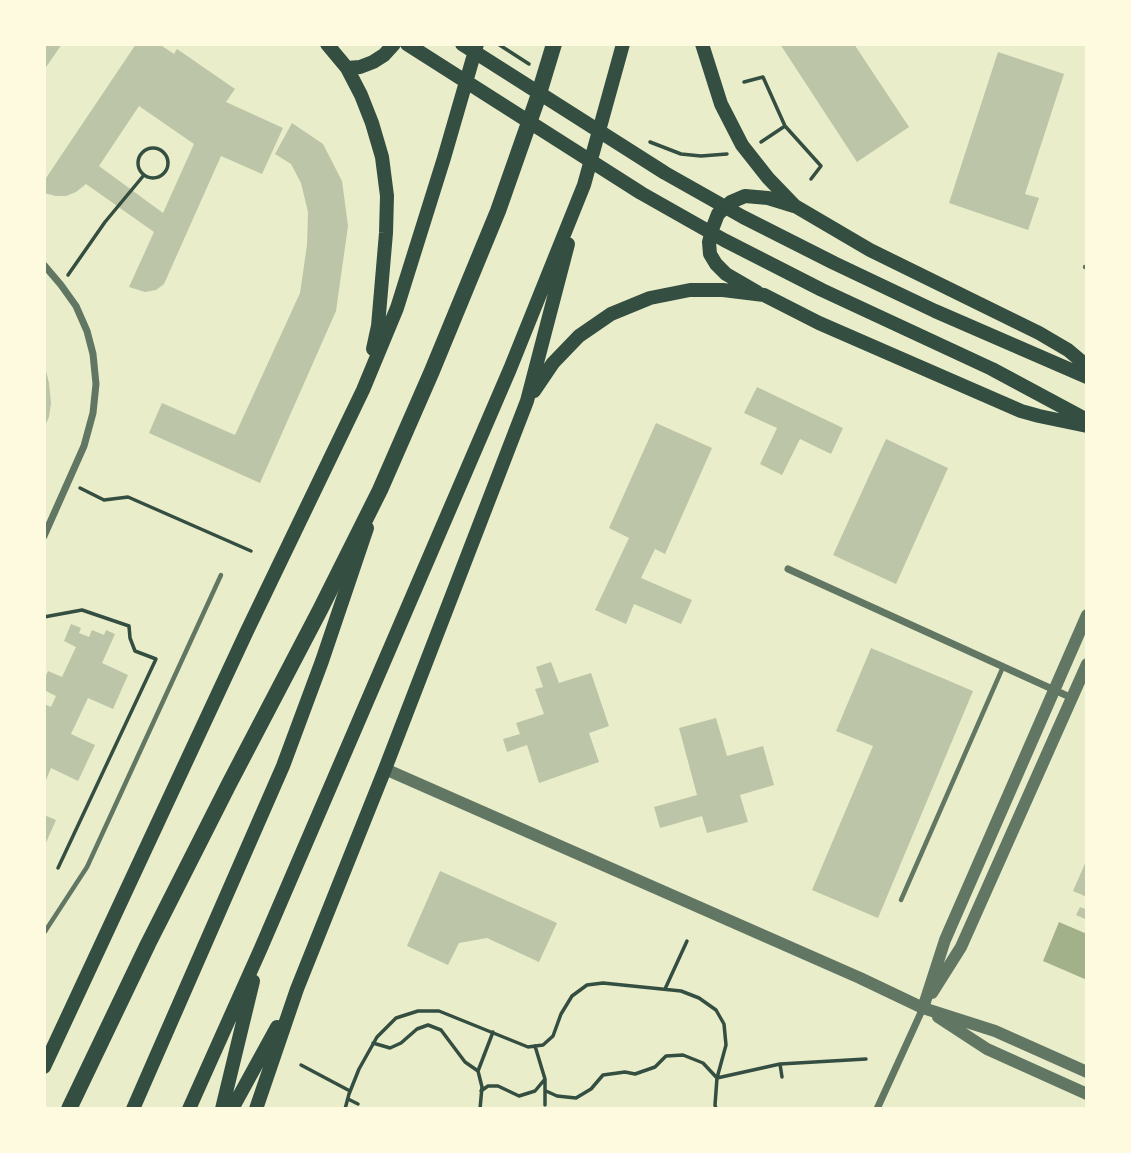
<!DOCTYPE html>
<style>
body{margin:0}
#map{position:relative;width:1131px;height:1153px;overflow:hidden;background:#e9edc9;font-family:"PT Sans",sans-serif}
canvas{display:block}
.frame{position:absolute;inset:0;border:46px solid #fefae0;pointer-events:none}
</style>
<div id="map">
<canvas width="1131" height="1153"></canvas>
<div class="frame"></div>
</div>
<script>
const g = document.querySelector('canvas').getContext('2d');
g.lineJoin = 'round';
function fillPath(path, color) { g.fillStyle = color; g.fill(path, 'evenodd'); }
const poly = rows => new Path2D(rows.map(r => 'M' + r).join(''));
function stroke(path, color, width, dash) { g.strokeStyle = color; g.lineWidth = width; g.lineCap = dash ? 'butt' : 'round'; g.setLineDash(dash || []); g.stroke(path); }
fillPath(poly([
 [1059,922,1087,934,1087,980,1043,961]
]), '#a3b18a');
fillPath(poly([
 [44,44,62,44,44,70],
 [136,44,159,44,174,54,177,49,235,89,226,102,283,128,262,174,221,156,164,284,156,290,145,292,129,287,154,232,86,184,76,192,66,196,56,196,44,193,44,181],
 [139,106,194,144,163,213,99,166],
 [780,44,854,44,909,127,857,162],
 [998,52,1064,74,1025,194,1039,198,1028,230,949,203],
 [292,123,323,144,342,181,348,226,336,311,260,483,149,433,162,403,235,435,300,293,307,245,308,212,301,183,291,164,275,154],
 [44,363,49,383,51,403,49,417,44,428],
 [757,387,843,428,831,454,800,439,782,475,760,464,777,428,744,413],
 [656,423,712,448,665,554,655,549,641,578,692,600,681,624,634,604,626,624,595,610,629,538,609,528],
 [886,439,948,468,896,584,833,555],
 [71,624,81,628,79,633,89,637,92,630,104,635,106,630,115,634,102,663,128,675,113,709,88,698,71,734,95,745,78,781,51,768,44,785,44,704,51,707,56,696,44,690,44,680,48,671,62,677,76,647,64,641],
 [871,648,973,691,878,918,812,890,873,746,836,731],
 [551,662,559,683,591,673,609,726,589,733,599,762,539,783,527,745,507,752,503,739,520,734,516,723,544,714,535,689,543,687,536,667],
 [716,718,727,756,763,746,774,785,740,795,748,822,707,833,702,816,660,828,654,807,697,795,679,728],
 [44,815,56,820,44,847],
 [1087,859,1087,897,1073,891],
 [440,871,557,923,539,962,487,938,459,943,448,965,407,946],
 [1087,904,1087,920,1076,915,1080,907,1085,909]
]), '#bcc5a7');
stroke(poly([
 [498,44,529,64],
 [744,82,763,77,785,126,821,166,811,179],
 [650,142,681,154,701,156,727,154],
 [761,142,785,126],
 '138 163a15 15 0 1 1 30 0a15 15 0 1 1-30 0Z',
 [68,275,105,222,144,175],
 [80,488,104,500,128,497,251,551],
 [44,617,82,610,129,626,130,638,135,651,156,659,58,868],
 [665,989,687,941],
 [373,1043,390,1048,401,1043,417,1029,428,1025,441,1030,465,1062,478,1071],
 [535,1046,545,1079,545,1105],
 [780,1064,782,1077],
 [301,1065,350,1091],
 [481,1091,488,1086,498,1086,519,1096,535,1091,545,1079],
 [546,1091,557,1096,576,1098,591,1089,603,1075,625,1072,635,1074,655,1067,666,1056,683,1055,703,1063,717,1078,780,1064,866,1059],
 [348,1099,358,1104],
 [345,1109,349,1094,359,1069,377,1037,396,1018,418,1011,439,1011,528,1047,543,1045,553,1036,561,1014,572,996,587,985,603,983,681,991,699,998,716,1010,724,1024,726,1045,717,1078,715,1105,716,1109],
 [480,1109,482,1087,478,1071,493,1032]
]), '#344e41', 3.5);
stroke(poly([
 [1085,267,1087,268],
 [901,900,1003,667],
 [44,933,87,867,221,575]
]), '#617663', 4.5);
stroke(poly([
 [44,265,61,285,76,306,87,331,93,354,96,384,93,413,84,446,44,536],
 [788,569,1072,698],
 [877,1109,923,1008]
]), '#617663', 7);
stroke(poly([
 [385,769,860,978,923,1008,995,1031,1087,1072],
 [932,993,961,947,1087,664],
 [923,1008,945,940,1087,615],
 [938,1017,987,1049,1087,1094]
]), '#617663', 12);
stroke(poly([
 [327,44,347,68,361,95,372,123,382,157,387,196,386,233,378,326,373,349],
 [407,44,641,193,724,240,822,290,992,369,1087,420],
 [462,44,665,173,743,217,834,263,935,311,1087,377],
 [702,44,721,104,742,145,768,178,795,206,870,250,1039,333,1068,350,1087,366],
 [347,68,360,67,373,62,384,55,394,44],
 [757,292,726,274,716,264,710,254,709,242,713,227,718,214,731,202,745,196,768,198,794,206],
 [534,391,553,363,579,336,611,314,650,298,690,290,723,290,764,295,819,323,1021,411,1039,416,1087,426],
 [44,1067,247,631,363,390,397,308,444,158,477,44],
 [133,1109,283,766,322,661,367,528],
 [189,1109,261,948,510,369,584,185,623,44],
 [222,1109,253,981],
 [232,1109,277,1027],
 [256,1109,297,989,385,769,527,401,568,244]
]), '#344e41', 14);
stroke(poly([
 [69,1109,148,944,229,784,320,610,380,490,432,371,498,211,537,100,554,44]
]), '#344e41', 16);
</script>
